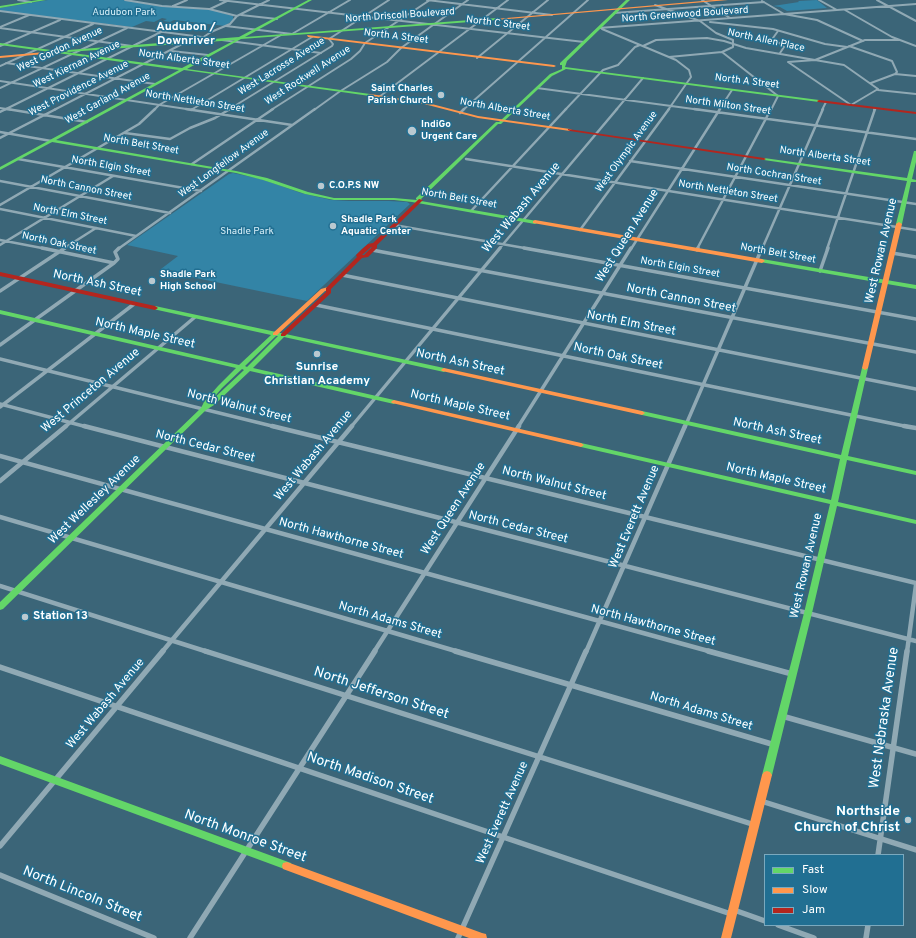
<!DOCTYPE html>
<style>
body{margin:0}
#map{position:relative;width:916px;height:938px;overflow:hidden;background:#3b6578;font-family:Overpass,sans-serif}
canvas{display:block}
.legend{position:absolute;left:764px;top:854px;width:140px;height:72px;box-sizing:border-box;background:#216f92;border:1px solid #7aa9be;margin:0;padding:5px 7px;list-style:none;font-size:12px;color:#fff}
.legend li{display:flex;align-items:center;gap:8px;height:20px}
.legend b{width:20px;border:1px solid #7aa9be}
</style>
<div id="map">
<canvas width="916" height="938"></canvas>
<ul class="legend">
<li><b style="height:5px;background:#63d668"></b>Fast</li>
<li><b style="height:5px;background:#ff974d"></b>Slow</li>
<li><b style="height:5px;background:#b3261e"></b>Jam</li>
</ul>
</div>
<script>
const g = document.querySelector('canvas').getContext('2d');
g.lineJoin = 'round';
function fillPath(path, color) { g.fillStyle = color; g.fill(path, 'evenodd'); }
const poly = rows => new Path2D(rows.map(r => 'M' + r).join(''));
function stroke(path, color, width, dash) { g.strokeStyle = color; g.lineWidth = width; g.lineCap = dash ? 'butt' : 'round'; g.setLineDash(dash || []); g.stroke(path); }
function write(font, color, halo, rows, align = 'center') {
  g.font = font + ' Overpass,sans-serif'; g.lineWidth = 3; g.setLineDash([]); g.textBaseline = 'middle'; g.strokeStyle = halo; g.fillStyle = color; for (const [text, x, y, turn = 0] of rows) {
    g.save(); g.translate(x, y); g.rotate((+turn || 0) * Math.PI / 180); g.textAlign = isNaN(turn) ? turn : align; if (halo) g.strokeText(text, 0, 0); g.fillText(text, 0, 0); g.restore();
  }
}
fillPath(poly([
 [48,0,123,0,148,4,213,10,233,16,233,20,225,26,174,20,170,22,163,21,167,19,162,18,154,22,146,21,132,27,0,11,0,8],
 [817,0,827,8,787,11,780,7,773,6,799,2,798,1],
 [233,173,261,179,301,193,331,200,349,201,389,201,407,202,410,204,307,301,177,274,175,271,161,269,178,256,127,245,229,174]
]), '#3384a6');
stroke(poly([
 [18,0,31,2],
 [125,0,162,6,209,9,237,16],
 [220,0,584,42],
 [427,0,552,15],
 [702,0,730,18],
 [819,0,837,10],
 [877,0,916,21],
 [762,1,784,14,817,20,863,41],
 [655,5,700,21,716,33,733,40,733,47,722,52,778,96,771,110],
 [173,6,187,0],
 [210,9,227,1],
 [845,10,892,37,916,46],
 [0,11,202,37],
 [614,13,764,2],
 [241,15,277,19],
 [710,22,773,29,825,44,847,47],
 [226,26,292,34,350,0],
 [0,27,29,15],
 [0,28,132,46],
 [599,28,916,4],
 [602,29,676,60,689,70,691,77,668,110],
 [778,31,773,38,784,47,780,53],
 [202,38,211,32,230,24,237,16,269,0],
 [222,40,321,53],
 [0,46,60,20],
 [643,46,656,40,707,38,724,41,746,48,815,60],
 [849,46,892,61,897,72,895,74],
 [171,51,208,55],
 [669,57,722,52],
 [477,58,548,0],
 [815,60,844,65,878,89,851,105,788,62,815,60],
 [815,60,865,40,899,40],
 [6,63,155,84],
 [0,66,93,24],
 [0,81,193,110],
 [871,83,895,74,916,76],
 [0,88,127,28],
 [537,88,701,110],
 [878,90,916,94],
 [379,97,508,0],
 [0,108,13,110],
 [4,110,161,32],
 [54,110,186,42],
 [154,110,159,105,281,35],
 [191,110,312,37],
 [228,110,332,46,333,44,329,39,389,0],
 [271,110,351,59,360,51,365,43,430,0],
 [314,110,339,92,387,62,401,48,468,0],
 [463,110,588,0],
 [565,110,603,70,618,65,635,47,640,45],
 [616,110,643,78],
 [719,110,732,90],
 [822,110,826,102],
 [874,110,875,108]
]), '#90a9b4', 2);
stroke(poly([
 [7,109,87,122],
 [186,109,292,125],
 [694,109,916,139],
 [191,110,193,109],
 [0,112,6,109],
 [460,113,464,109],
 [0,132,51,141],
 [125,133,170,139,190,128,215,118,230,109],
 [0,138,56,109],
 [18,159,201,191],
 [466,159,916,230],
 [630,161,916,204],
 [192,164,273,109],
 [0,181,170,213],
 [0,205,139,124,155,109],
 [0,209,136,236],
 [471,211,566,109],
 [394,225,530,249],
 [580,230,669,109],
 [0,240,47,249],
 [0,245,113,176],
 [63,249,96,228],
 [118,249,315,109],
 [499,249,617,109],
 [631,249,720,109],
 [697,249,771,109],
 [762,249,823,109],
 [827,249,875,109]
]), '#90a9b4', 2.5);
stroke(poly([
 [42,248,114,263],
 [524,248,916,319],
 [372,250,916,352],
 [697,250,698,248],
 [892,253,916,257],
 [820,271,828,248],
 [342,275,916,389],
 [0,291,65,248],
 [316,305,909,427],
 [0,345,114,263,118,259,115,252,119,248],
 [0,359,276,427],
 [0,404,87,427],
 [0,407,134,304],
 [65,427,195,317],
 [351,427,500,248],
 [518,427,631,248],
 [685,427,762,248]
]), '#90a9b4', 3.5);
stroke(poly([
 [84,426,916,641],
 [272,426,916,583],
 [904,426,916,428],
 [0,456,712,652],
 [0,481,66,426],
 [0,517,459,652],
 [0,586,208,652],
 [162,652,352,426],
 [374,652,519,426],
 [586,652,685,426],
 [907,652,916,585]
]), '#90a9b4', 4.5);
stroke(poly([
 [205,651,755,825],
 [455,651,775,745],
 [708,651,792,674],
 [0,667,731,914],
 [782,716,916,754],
 [761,801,916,850],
 [0,846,163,651],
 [878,855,907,651],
 [0,875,154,938],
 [734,910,765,921],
 [778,925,814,938],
 [190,938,375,651],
 [458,938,586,651],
 [866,938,868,925]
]), '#90a9b4', 5.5);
fillPath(poly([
 [38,0,46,0,0,8,0,6,38,0],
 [308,0,312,0,245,37,497,18,499,19,497,20,241,39,187,69,370,94,372,95,370,96,184,70,56,140,236,171,267,178,308,192,334,198,394,198,417,200,416,199,416,198,496,122,499,122,550,74,562,69,562,65,560,65,560,63,626,0,630,0,567,61,565,67,819,100,821,101,819,102,566,69,552,76,501,124,498,124,421,199,422,200,421,201,537,221,537,223,535,224,412,202,394,200,334,200,305,194,263,180,236,173,52,142,0,170,0,167,179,70,0,45,0,43,182,68,235,40,68,52,66,51,68,50,239,37,308,0],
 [914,151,916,151,916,162,912,179,916,180,916,182,911,182,902,224,899,226,896,224,907,181,764,160,762,159,764,158,907,178,914,151],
 [762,259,916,285,916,289,760,262,760,260,762,259],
 [155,306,444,368,447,370,444,372,284,337,253,368,394,400,397,402,394,404,250,371,214,405,206,410,3,609,0,610,0,602,201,408,204,402,218,386,236,368,0,314,0,310,239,365,271,335,153,309,153,307,155,306],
 [276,336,278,336,247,367,245,366,276,336],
 [242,369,244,370,210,402,222,388,242,369],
 [865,366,868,368,848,456,916,471,916,475,847,460,838,502,916,520,916,524,837,506,812,613,772,775,770,778,767,779,764,778,762,775,804,613,830,504,581,447,578,445,581,443,831,500,840,459,642,415,639,413,642,411,841,455,862,368,865,366],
 [0,756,291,863,292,866,291,869,287,870,0,764,0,756]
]), '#63d668');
fillPath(poly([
 [714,0,728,0,497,20,495,19,714,0],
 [307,35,554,65,556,66,554,67,308,37,307,35],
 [45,52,45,54,44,54,0,58,0,56,45,52],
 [370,94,424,102,478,116,570,129,572,130,570,131,478,118,424,104,369,96,368,95,370,94],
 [535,220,762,259,765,261,762,263,533,223,533,221,535,220],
 [899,222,902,224,868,368,865,370,862,368,896,224,899,222],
 [328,287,331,289,330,290,325,291,277,335,273,335,273,333,321,289,328,287],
 [444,368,642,411,645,413,642,415,442,371,441,370,442,369,444,368],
 [394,400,581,443,584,445,581,447,392,403,391,402,392,401,394,400],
 [767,771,770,772,772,775,731,938,721,938,762,775,764,772,767,771],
 [287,862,482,933,486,934,487,938,469,938,283,869,282,866,283,863,287,862]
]), '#ff974d');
fillPath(poly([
 [819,100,916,112,916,114,818,102,817,101,819,100],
 [568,129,764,158,766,159,764,160,570,131,568,130,568,129],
 [419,199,423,200,377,245,377,248,368,257,362,258,331,289,331,293,285,336,281,336,281,334,326,292,326,288,357,257,356,255,362,249,368,244,373,243,419,199],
 [371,247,372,247,364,255,362,255,371,247],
 [0,272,155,306,158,308,155,310,0,276,0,272]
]), '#b3261e');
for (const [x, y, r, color] of [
 [441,95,4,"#bac9d0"],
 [412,131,5,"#bac9d0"],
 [321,186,4,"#bac9d0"],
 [333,226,4,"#bac9d0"],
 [152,281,4,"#bac9d0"],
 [317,354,4,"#bac9d0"],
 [25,617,4,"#bac9d0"],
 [908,820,4,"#bac9d0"]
]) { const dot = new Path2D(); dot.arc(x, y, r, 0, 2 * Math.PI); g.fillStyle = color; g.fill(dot); stroke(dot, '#216f92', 1.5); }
write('10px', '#d8f0f9', '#216f92', [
 ["Audubon Park",124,13],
 ["Shadle Park",247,232]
]);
write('10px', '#fff', '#216f92', [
 ["North Greenwood Boulevard",685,15,-4],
 ["North Driscoll Boulevard",400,16,-4],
 ["North C Street",498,24,7],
 ["North A Street",396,37,7],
 ["North Allen Place",766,41,12],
 ["West Gordon Avenue",60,50,-25],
 ["North Alberta Street",184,60,8],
 ["West Kiernan Avenue",77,65,-26],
 ["West Lacrosse Avenue",282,67,-32],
 ["West Rockwell Avenue",308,76,-33],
 ["North A Street",747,82,7],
 ["West Providence Avenue",79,89,-27],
 ["West Garland Avenue",108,99,-29],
 ["North Nettleton Street",195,102,9],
 ["North Milton Street",728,106,8],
 ["North Alberta Street",505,110,10],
 ["North Belt Street",141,145,10],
 ["West Olympic Avenue",627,152,-54],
 ["North Alberta Street",825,157,8],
 ["West Longfellow Avenue",224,164,-36],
 ["North Elgin Street",111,167,10],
 ["North Cochran Street",774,175,9],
 ["North Cannon Street",86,189,11],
 ["North Nettleton Street",728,192,9],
 ["North Belt Street",459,199,10],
 ["North Elm Street",70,215,11],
 ["North Oak Street",59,244,12],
 ["North Belt Street",778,254,10],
 ["North Elgin Street",680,268,10]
]);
write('bold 10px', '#fff', '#216f92', [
 ["Saint Charles",433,89,"right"],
 ["Parish Church",433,101,"right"],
 ["IndiGo",421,125],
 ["Urgent Care",421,137],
 ["C.O.P.S NW",329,186],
 ["Shadle Park",341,220],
 ["Aquatic Center",341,232],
 ["Shadle Park",160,275],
 ["High School",160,287]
], 'left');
write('bold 12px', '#fff', '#216f92', [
 ["Audubon /",186,28],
 ["Downriver",186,42]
]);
write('12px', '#fff', '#216f92', [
 ["West Wabash Avenue",522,208,-50],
 ["West Queen Avenue",628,236,-58],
 ["West Rowan Avenue",882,251,-77],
 ["North Ash Street",97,284,12],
 ["North Cannon Street",681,299,11],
 ["North Elm Street",631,324,11],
 ["North Maple Street",145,334,13],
 ["North Oak Street",618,357,12],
 ["North Ash Street",460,363,12],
 ["West Princeton Avenue",91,391,-40],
 ["North Maple Street",460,406,13],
 ["North Walnut Street",239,407,14],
 ["North Ash Street",777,432,12],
 ["North Cedar Street",205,447,14],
 ["West Wabash Avenue",314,456,-50],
 ["North Maple Street",776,479,13],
 ["North Walnut Street",554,484,14],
 ["West Wellesley Avenue",95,500,-44],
 ["West Queen Avenue",454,509,-57],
 ["West Everett Avenue",635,517,-67],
 ["North Cedar Street",518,528,14],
 ["North Hawthorne Street",341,539,15],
 ["West Rowan Avenue",807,566,-77],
 ["North Adams Street",390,621,16],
 ["North Hawthorne Street",653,626,15],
 ["West Wabash Avenue",106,704,-50],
 ["North Adams Street",701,712,17],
 ["West Everett Avenue",503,813,-66]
]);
write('bold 12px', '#fff', '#216f92', [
 ["Sunrise",317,368],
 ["Christian Academy",317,382],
 ["Station 13",33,617,"left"]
]);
write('14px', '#fff', '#216f92', [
 ["North Jefferson Street",381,694,18],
 ["West Nebraska Avenue",885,718,-82],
 ["North Madison Street",370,779,19],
 ["North Monroe Street",245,837,20],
 ["North Lincoln Street",82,895,22]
]);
write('bold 14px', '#fff', '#216f92', [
 ["Northside",900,812],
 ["Church of Christ",900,828]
], 'right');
</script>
